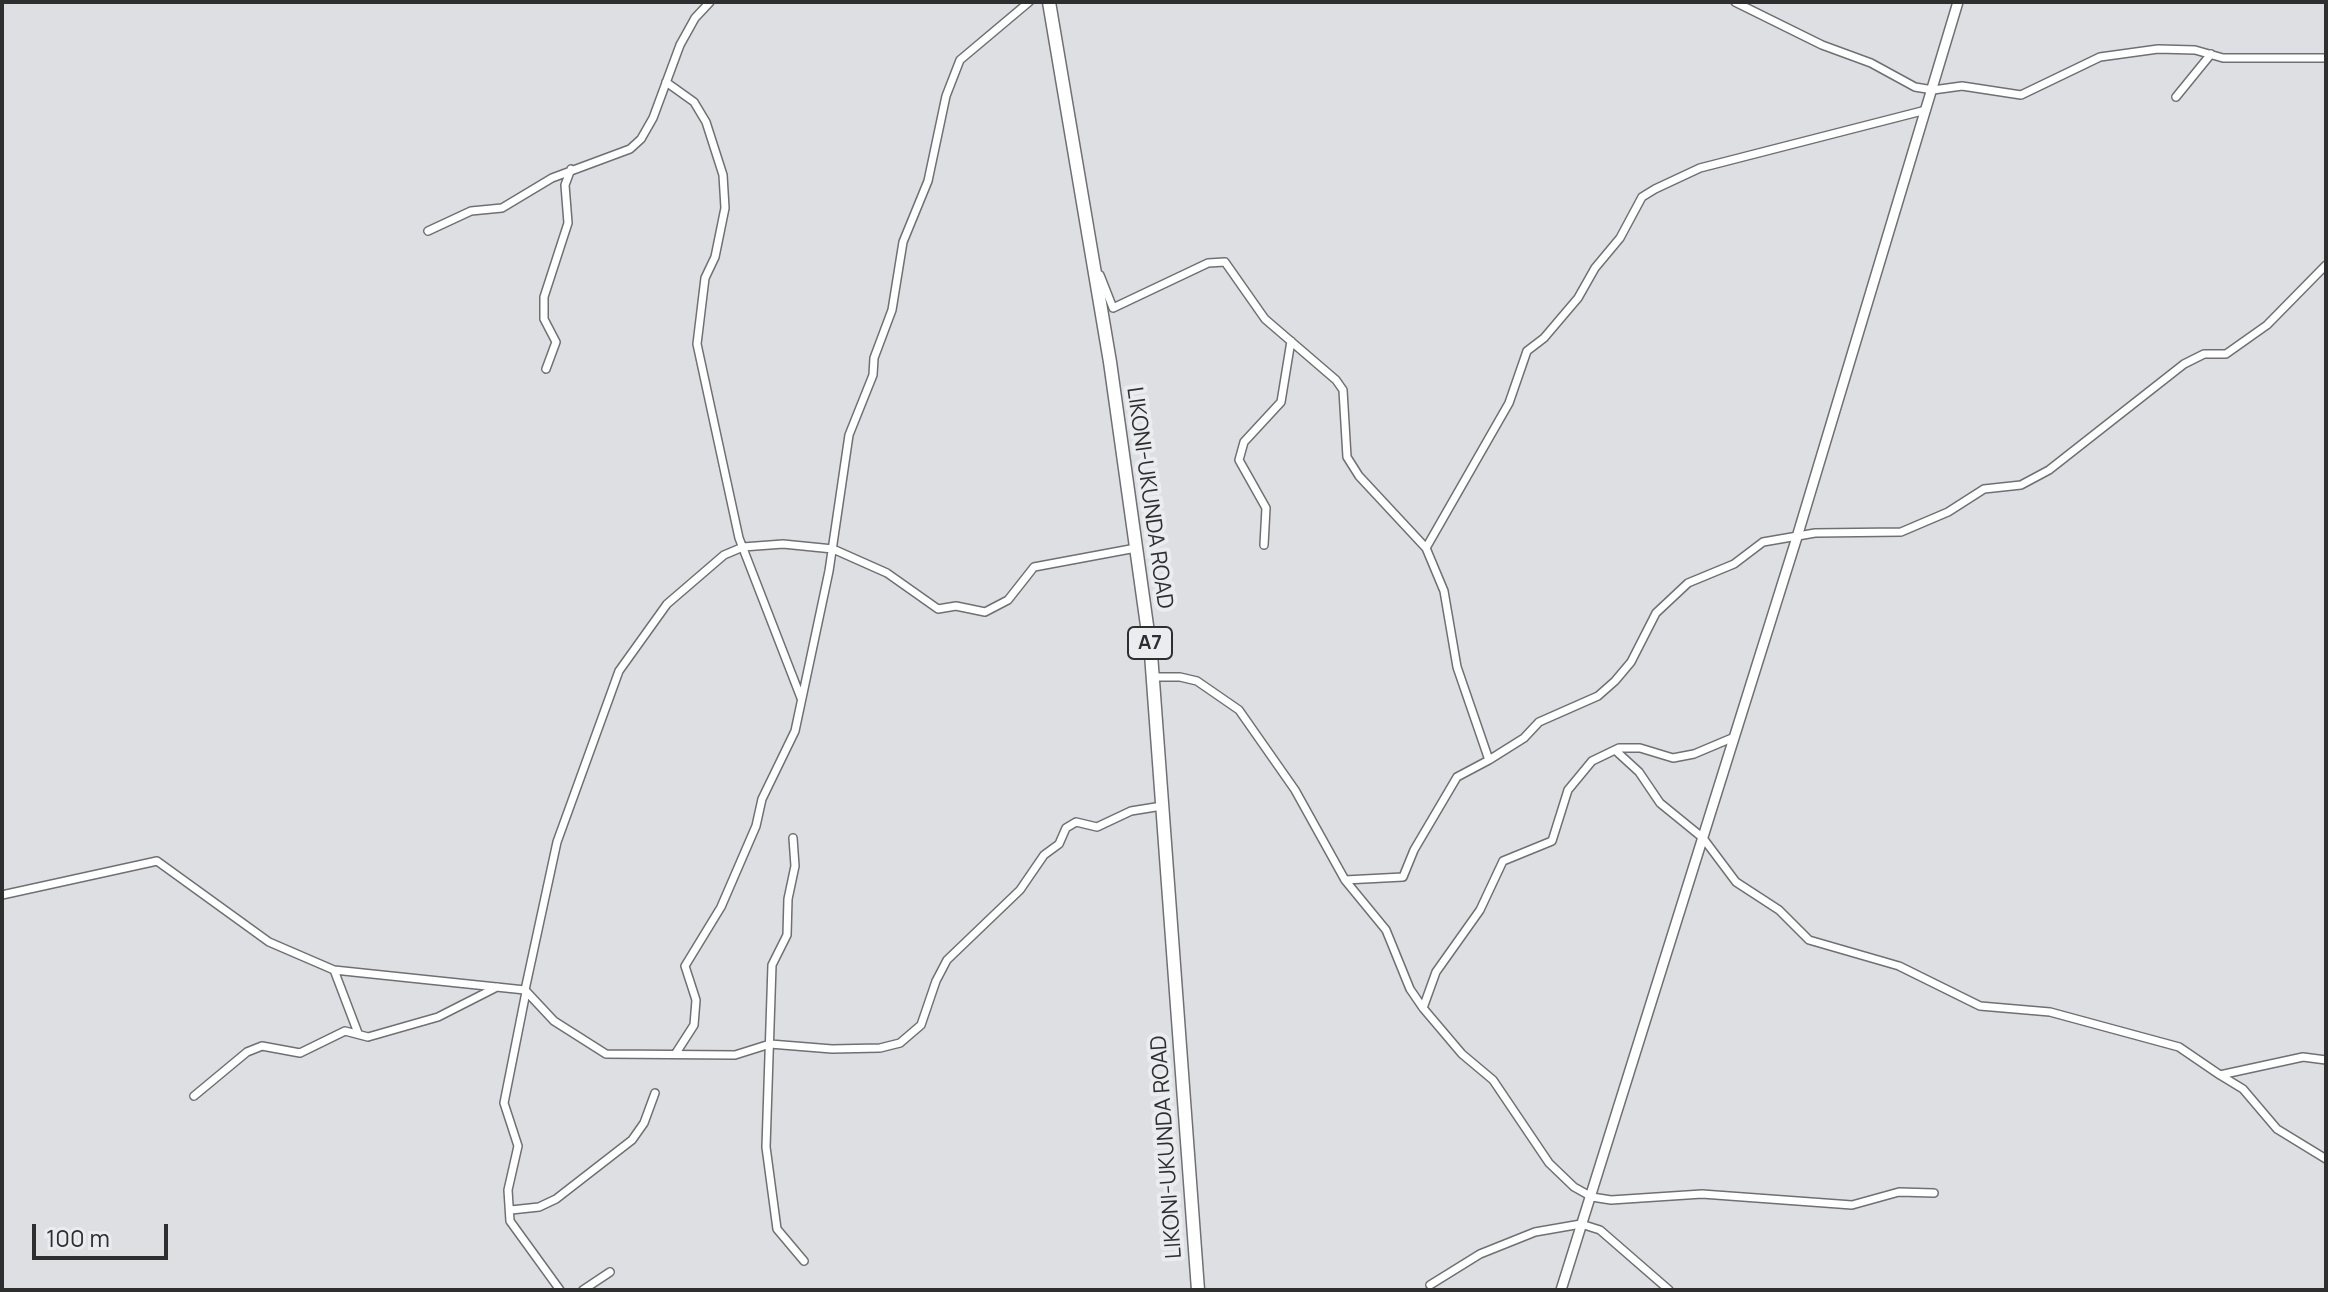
<!DOCTYPE html>
<style>
body{margin:0}
#map{position:relative;width:2328px;height:1292px;overflow:hidden;background:#dddfe2;font-family:Manrope,sans-serif}
canvas{display:block}
.frame{position:absolute;inset:0;border:4px solid #2e2e2f;pointer-events:none}
.scale{position:absolute;left:32px;top:1224px;width:136px;height:36px;box-sizing:border-box;border:4px solid #2e2e2f;border-top:0;padding-left:10px;font-size:24px;line-height:28px;white-space:nowrap;color:#2e2e2f;-webkit-text-stroke:6px #eaecef;paint-order:stroke}
</style>
<div id="map">
<canvas width="2328" height="1292"></canvas>
<div class="frame"></div>
<div class="scale">100 m</div>
</div>
<script>
const g = document.querySelector('canvas').getContext('2d');
g.lineJoin = 'round';
const poly = rows => new Path2D(rows.map(r => 'M' + r).join(''));
function stroke(path, color, width, dash) { g.strokeStyle = color; g.lineWidth = width; g.lineCap = dash ? 'butt' : 'round'; g.setLineDash(dash || []); g.stroke(path); }
function write(font, color, halo, rows, align = 'center') {
  g.font = font + ' Manrope,sans-serif'; g.lineWidth = 8; g.setLineDash([]); g.textBaseline = 'middle'; g.strokeStyle = halo; g.fillStyle = color; for (const [text, x, y, turn = 0] of rows) {
    g.save(); g.translate(x, y); g.rotate((+turn || 0) * Math.PI / 180); g.textAlign = isNaN(turn) ? turn : align; if (halo) g.strokeText(text, 0, 0); g.fillText(text, 0, 0); g.restore();
  }
}
const minor = poly([
 [1735,2,1822,45,1871,63,1915,87,1933,90,1962,86,2021,95,2100,57,2158,49,2195,50,2223,58,2326,58],
 [666,82,694,102,706,122,723,175,725,208,715,257,705,278,697,344,739,538,801,698],
 [2176,97,2211,54],
 [428,231,471,211,502,208,552,178,630,149,641,139,653,118,680,45,695,18,710,2],
 [1100,275,1113,308,1208,263,1225,262,1265,319,1336,380,1343,390,1347,457,1359,476,1426,548],
 [546,369,556,342,544,319,544,297,568,223,565,185,571,169],
 [1264,545,1266,508,1239,460,1244,442,1281,402,1291,341],
 [1153,677,1180,677,1197,681,1239,710,1295,790,1345,880,1403,877,1414,850,1457,777,1489,760,1457,667,1444,591,1426,548,1509,403,1527,351,1544,338,1578,298,1595,268,1620,238,1642,197,1655,189,1700,168,1926,110],
 [1615,750,1639,772,1660,803,1703,838,1736,882,1779,910,1809,940,1899,966,1980,1006,2050,1012,2179,1047,2220,1075,2303,1057,2326,1060],
 [1489,760,1524,738,1539,722,1598,696,1615,681,1631,662,1656,613,1688,583,1734,564,1763,542,1815,533,1901,532,1948,512,1984,489,2021,485,2049,470,2184,364,2204,354,2226,354,2267,325,2326,265],
 [793,838,795,866,788,899,787,935,772,965,766,1147,777,1229,804,1261],
 [1345,880,1386,930,1410,989,1423,1008,1462,1054,1493,1080,1549,1163,1574,1187,1592,1197,1611,1200,1702,1194,1852,1205,1899,1192,1934,1193],
 [2,895,157,861,269,942,334,970,525,990,554,1021,606,1054,735,1055,770,1044,832,1049,880,1048,900,1043,921,1025,936,981,947,960,1020,890,1044,855,1059,844,1066,828,1076,822,1097,827,1131,811,1162,806],
 [334,970,358,1033],
 [525,990,557,842,619,671,667,604,724,555,743,547,783,544,833,549,887,573,938,609,956,606,985,612,1008,600,1034,567,1136,548],
 [526,992,504,1103,518,1146,508,1190,510,1221,560,1290],
 [1423,1008,1436,972,1480,910,1503,861,1552,841,1568,790,1592,761,1619,748,1640,748,1673,758,1694,754,1732,738],
 [676,1053,694,1025,696,1000,685,966,721,907,756,826,762,799,795,731,829,571,849,435,873,375,874,358,892,310,903,242,928,181,946,96,960,60,1029,2],
 [2220,1075,2243,1089,2277,1129,2326,1159],
 [194,1096,247,1052,262,1046,300,1053,345,1031,368,1037,438,1017,497,987],
 [511,1210,539,1207,556,1199,632,1140,644,1123,655,1093],
 [1430,1285,1480,1254,1535,1232,1581,1224,1600,1230,1669,1290],
 [583,1290,610,1272]
]);
const tertiary = poly([
 [1561,1290,1797,537,1958,2]
]);
const trunk = poly([
 [1049,2,1110,362,1151,654,1198,1290]
]);
stroke(minor, '#6f7073', 10);
stroke(tertiary, '#6f7073', 12);
stroke(trunk, '#6f7073', 15);
stroke(minor, '#fff', 7);
stroke(tertiary, '#fff', 9);
stroke(trunk, '#fff', 12);
for (const [x, y, w] of [
 [1150,643,44]
]) { const box = new Path2D(); box.roundRect(x - w / 2, y - 16, w, 32, 6); g.fillStyle = '#eaecef'; g.fill(box); stroke(box, '#2e2e2f', 2); }
write('bold 20px', '#2e2e2f', null, [
 ["A7",1150,643]
]);
write('22px', '#2e2e2f', '#eaecef', [
 ["LIKONI-UKUNDA ROAD",1149,498,82],
 ["LIKONI-UKUNDA ROAD",1167,1147,-94]
]);
</script>
